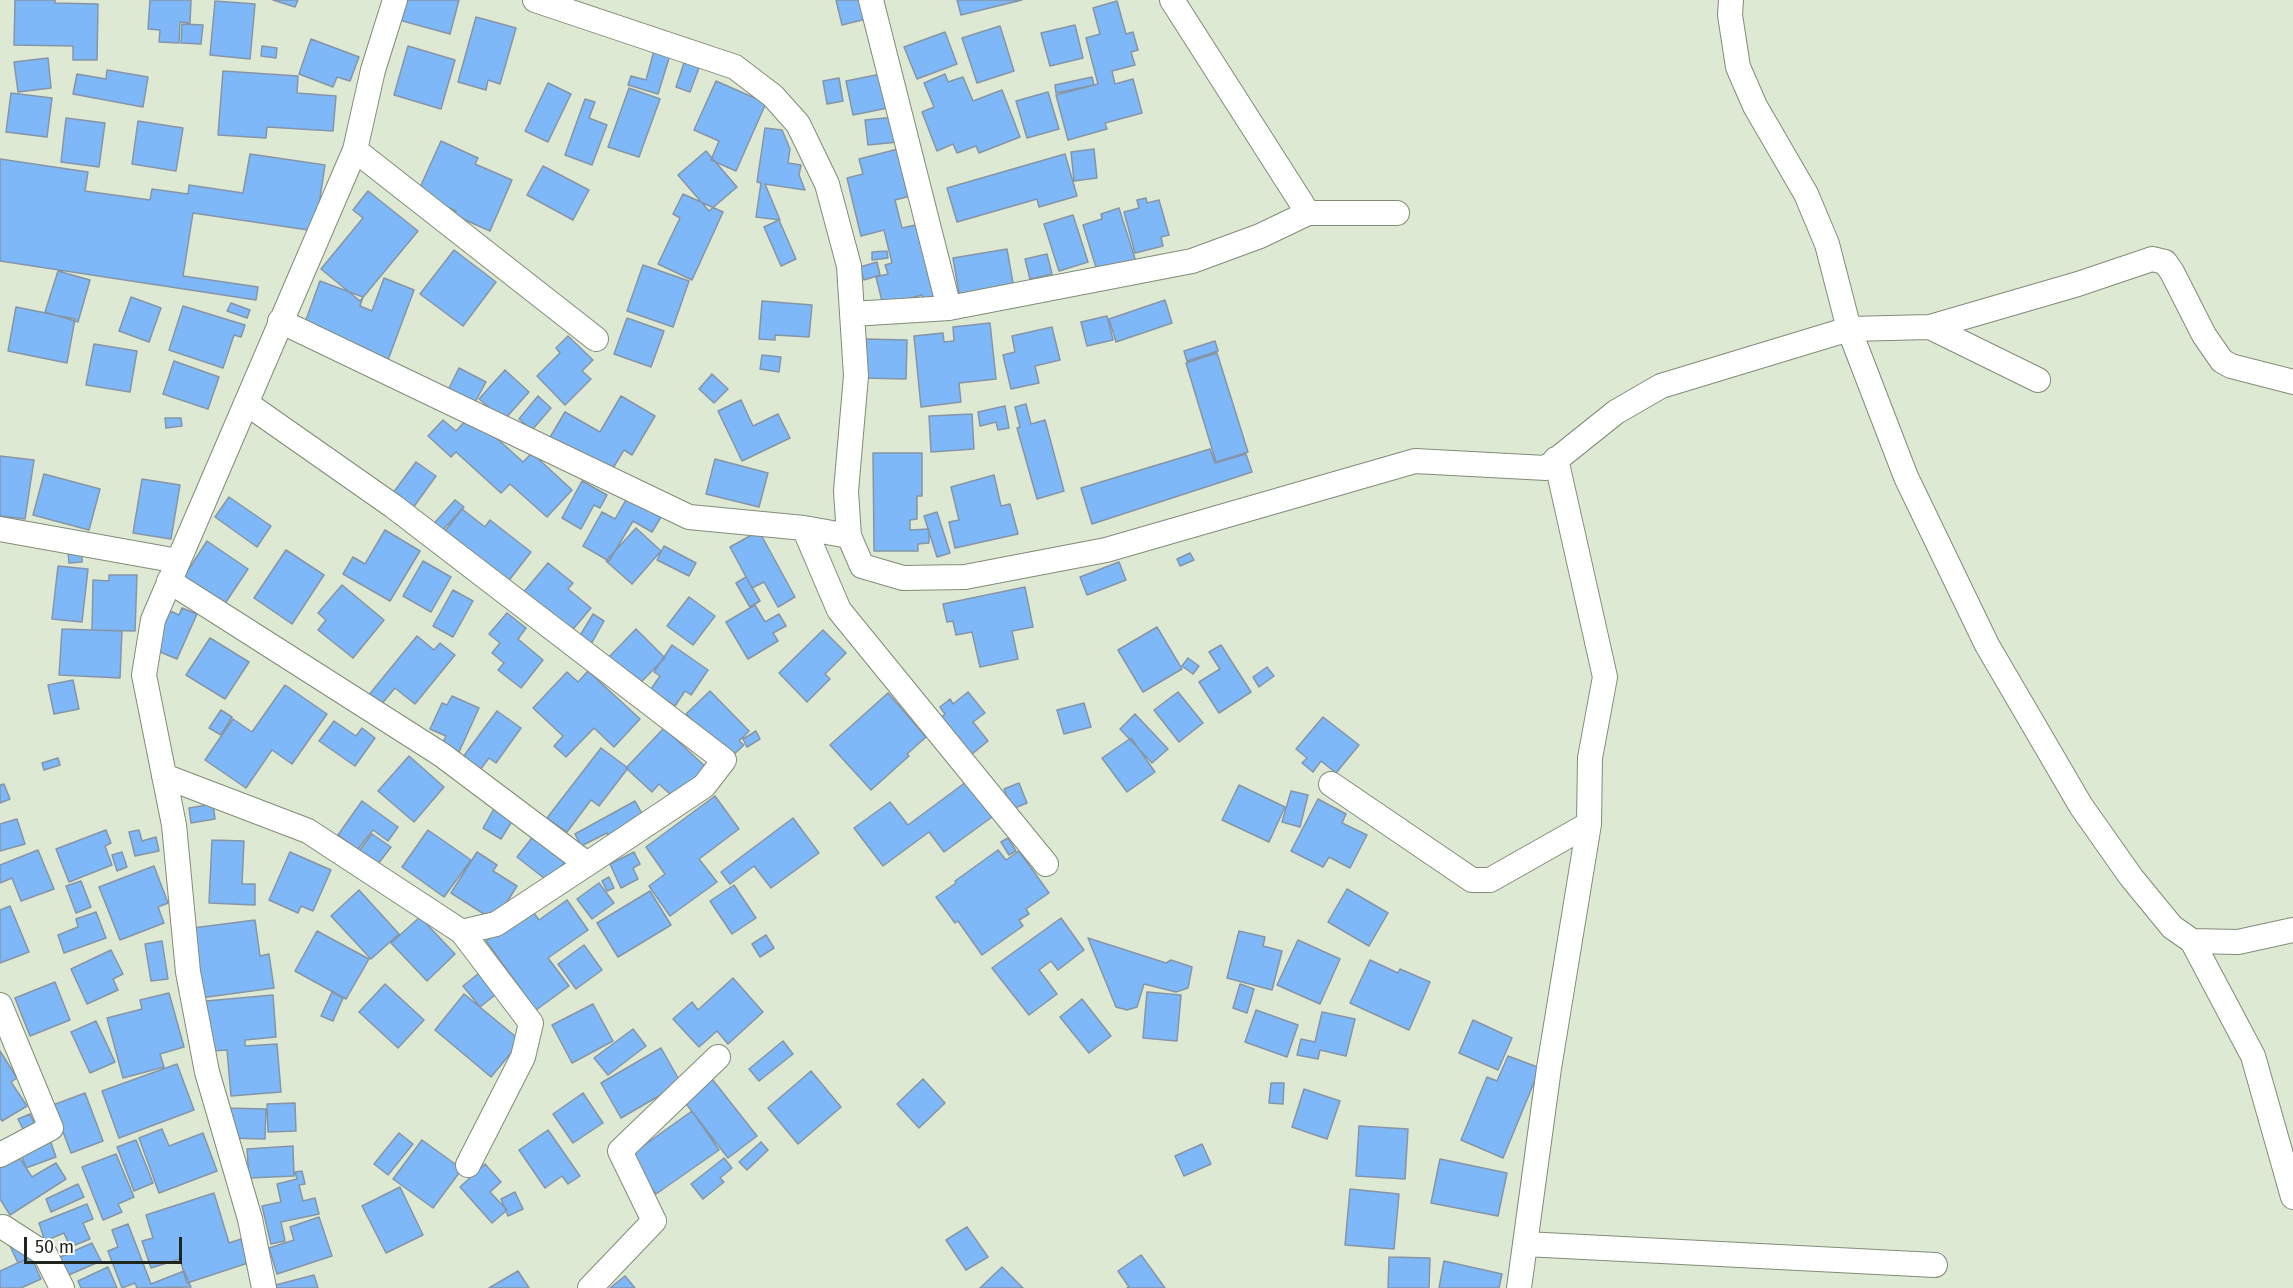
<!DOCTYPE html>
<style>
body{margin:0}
#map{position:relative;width:2293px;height:1288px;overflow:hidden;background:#dde9d3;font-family:"Fira Sans",sans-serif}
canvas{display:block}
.scale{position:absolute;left:24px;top:1237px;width:158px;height:27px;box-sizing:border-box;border:3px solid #20251d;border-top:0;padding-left:8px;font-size:18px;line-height:21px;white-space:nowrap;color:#20251d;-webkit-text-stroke:4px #fff;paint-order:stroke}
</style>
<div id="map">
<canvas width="2293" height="1288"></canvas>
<div class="scale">50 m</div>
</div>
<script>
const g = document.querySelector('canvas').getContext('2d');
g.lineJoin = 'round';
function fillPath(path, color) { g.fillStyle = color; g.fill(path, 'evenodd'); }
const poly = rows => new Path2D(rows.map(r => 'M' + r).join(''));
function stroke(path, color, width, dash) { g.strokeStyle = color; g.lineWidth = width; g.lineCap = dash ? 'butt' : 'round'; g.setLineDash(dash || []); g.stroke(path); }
const building = poly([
 [15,0,55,0,55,3,98,4,97,60,73,60,73,46,14,45,15,0],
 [150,0,191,0,190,23,180,22,179,43,159,42,160,30,148,29,150,0],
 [273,0,298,0,295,7,273,0],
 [405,0,459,0,450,34,399,20,405,0],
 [836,0,866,0,870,18,842,25,836,0],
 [957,0,1022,0,961,15,957,0],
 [215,1,255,4,250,59,210,55,215,1],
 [1117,1,1126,34,1133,32,1138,50,1131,52,1135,65,1112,71,1115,84,1133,79,1142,113,1105,123,1107,129,1068,140,1056,95,1098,84,1086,38,1100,34,1093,8,1117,1],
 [476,17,516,28,500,84,488,80,486,90,458,82,476,17],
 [182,24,203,25,201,44,181,43,182,24],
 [1075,25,1083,58,1050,66,1041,33,1075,25],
 [1000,26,1014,71,977,83,962,38,1000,26],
 [945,32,957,64,917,79,904,47,945,32],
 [311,39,359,57,350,81,337,77,333,87,299,74,311,39],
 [262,46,277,48,276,58,261,56,262,46],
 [408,46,455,60,441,109,394,95,408,46],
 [654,51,670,55,658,94,628,85,631,76,646,80,654,51],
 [48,58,51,88,18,92,14,62,48,58],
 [685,60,700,65,690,92,676,87,685,60],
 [107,70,148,77,143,107,73,94,77,74,106,79,107,70],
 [223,71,298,76,297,93,336,96,333,131,267,127,266,138,218,135,223,71],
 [881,74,888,108,853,115,846,81,881,74],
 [945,74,948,82,963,77,973,101,1002,90,1020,137,979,153,976,146,957,153,953,144,937,151,922,112,934,107,924,83,945,74],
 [1092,77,1094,85,1056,93,1055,85,1092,77],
 [839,78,843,101,827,104,823,81,839,78],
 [716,81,766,103,736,171,711,160,719,141,694,130,716,81],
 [548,83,571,94,548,142,525,131,548,83],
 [629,88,660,99,639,157,608,147,629,88],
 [1048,92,1059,129,1027,138,1016,101,1048,92],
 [11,93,52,98,47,137,6,132,11,93],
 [585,99,595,102,589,118,607,125,592,165,565,155,585,99],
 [895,117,898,142,868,145,865,120,895,117],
 [66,118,105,123,99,167,61,162,66,118],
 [138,121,183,128,176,171,132,164,138,121],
 [765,128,782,130,790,149,788,163,801,165,799,175,805,190,765,184,780,220,756,217,761,183,757,182,765,128],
 [441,141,478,158,475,164,512,180,490,231,454,215,456,211,417,194,441,141],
 [898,149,910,196,895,200,902,228,920,224,939,298,924,302,922,295,883,305,876,277,888,274,885,265,892,263,884,230,861,236,847,178,863,174,859,159,898,149],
 [1094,149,1097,178,1074,181,1071,152,1094,149],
 [706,151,737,187,709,211,678,175,706,151],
 [250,154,325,165,315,231,193,213,183,276,258,287,256,300,0,261,0,159,88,172,85,191,150,200,152,189,188,194,189,185,243,193,250,154],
 [1065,154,1077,196,1039,207,1037,199,957,222,947,188,1065,154],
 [543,166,589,190,573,220,527,195,543,166],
 [368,191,418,231,360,301,321,269,363,218,353,210,368,191],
 [683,194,723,212,692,280,658,264,680,218,673,214,683,194],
 [1146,198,1147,203,1159,200,1169,235,1161,237,1163,246,1135,253,1124,212,1139,208,1137,200,1146,198],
 [1119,208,1137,265,1099,277,1083,225,1102,219,1101,214,1119,208],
 [1073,215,1088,262,1059,271,1044,224,1073,215],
 [779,220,796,259,781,266,764,227,779,220],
 [1007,249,1014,289,960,299,953,258,1007,249],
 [454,250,496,282,463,326,420,294,454,250],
 [887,251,888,258,872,260,872,252,887,251],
 [1047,254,1052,274,1030,279,1025,259,1047,254],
 [877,262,880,275,864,280,860,267,877,262],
 [643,265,689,281,673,327,627,311,643,265],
 [58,271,90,280,78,322,45,312,58,271],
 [384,278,414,290,388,360,303,328,320,281,363,297,360,306,372,311,384,278],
 [131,297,161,308,149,342,119,331,131,297],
 [1165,300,1172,323,1116,342,1109,319,1165,300],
 [762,301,812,305,809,337,775,335,775,340,759,339,762,301],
 [231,303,250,310,247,318,227,311,231,303],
 [183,306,245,325,241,337,234,335,223,368,169,350,183,306],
 [16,307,75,319,67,363,8,351,16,307],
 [1107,316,1113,340,1087,346,1081,322,1107,316],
 [627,318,664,331,651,367,614,354,627,318],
 [990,323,996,379,959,383,961,402,921,407,914,336,943,333,944,342,954,341,953,327,990,323],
 [1052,327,1060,360,1035,366,1039,383,1011,389,1003,355,1015,352,1012,336,1052,327],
 [568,336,593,360,582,371,591,379,565,405,537,376,560,353,556,348,568,336],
 [864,339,907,340,906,379,863,378,864,339],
 [1215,341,1218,351,1187,361,1184,351,1215,341],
 [94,344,137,351,130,392,86,385,94,344],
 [1217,353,1248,452,1216,462,1186,363,1217,353],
 [762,355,781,357,779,372,760,369,762,355],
 [174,361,219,377,208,409,163,394,174,361],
 [459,368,486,382,474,404,448,390,459,368],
 [505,370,529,392,504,420,479,399,505,370],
 [712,374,728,389,714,403,699,389,712,374],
 [538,396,551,408,532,430,519,419,538,396],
 [621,396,655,416,632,455,624,450,610,473,549,439,565,412,600,432,621,396],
 [741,400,753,426,778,414,790,438,742,461,718,411,741,400],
 [1026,404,1031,424,1045,420,1064,491,1037,499,1017,428,1020,427,1015,407,1026,404],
 [1005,406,1009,428,998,430,996,422,980,426,978,412,1005,406],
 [972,414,974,449,931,452,929,416,972,414],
 [471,415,523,462,532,453,572,490,547,517,510,484,501,493,456,452,451,457,428,436,443,420,456,431,471,415],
 [165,418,181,418,182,426,166,428,165,418],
 [1210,449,1215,463,1246,454,1252,472,1092,524,1081,488,1210,449],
 [873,453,922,453,922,496,917,496,917,519,910,520,910,530,929,529,929,543,918,544,918,551,874,551,873,453],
 [0,456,34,460,25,519,0,516,0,456],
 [715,459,768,473,759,507,706,494,715,459],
 [416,462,436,476,410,512,390,497,416,462],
 [44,474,100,489,89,530,33,515,44,474],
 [994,475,1001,506,1010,504,1018,534,955,548,949,522,959,520,951,487,994,475],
 [142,479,180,485,171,539,133,533,142,479],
 [582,481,607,495,600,508,594,505,581,529,562,518,582,481],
 [229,497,271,526,257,547,215,517,229,497],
 [627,498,661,517,652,532,633,521,609,561,583,546,602,512,615,519,627,498],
 [455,500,464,507,437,536,429,529,455,500],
 [462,509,485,527,490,520,531,552,503,588,438,540,462,509],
 [937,512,950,553,937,557,924,516,937,512],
 [636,528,661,551,632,584,606,561,636,528],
 [385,530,420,551,390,601,343,574,353,557,365,564,385,530],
 [759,531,795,597,778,607,764,582,752,588,730,547,759,531],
 [207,541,248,569,220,611,183,578,207,541],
 [664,546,696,563,689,576,657,560,664,546],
 [286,550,324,575,292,624,254,598,286,550],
 [82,552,82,562,69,563,68,553,82,552],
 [1190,553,1194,560,1180,566,1177,559,1190,553],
 [423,561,451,577,431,612,403,596,423,561],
 [1119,562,1126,580,1087,595,1080,577,1119,562],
 [548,563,573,583,568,589,591,608,569,634,518,599,548,563],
 [58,566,88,569,82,622,52,619,58,566],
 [109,575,137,575,135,631,92,630,93,580,109,581,109,575],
 [746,577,760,601,750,607,736,583,746,577],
 [342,585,384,620,353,658,318,630,326,620,318,613,342,585],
 [1025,587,1033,627,1012,631,1018,659,980,667,972,632,956,635,953,621,947,622,943,604,1025,587],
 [453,590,473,601,453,637,433,626,453,590],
 [689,597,715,616,693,645,667,626,689,597],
 [755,605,765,622,779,614,786,626,773,633,778,641,748,659,726,622,755,605],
 [182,608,197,614,177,659,153,649,170,611,179,615,182,608],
 [507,613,526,628,518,639,543,660,521,688,498,670,504,663,492,653,500,643,489,634,507,613],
 [593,614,604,621,590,646,578,639,593,614],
 [1157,627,1182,669,1143,692,1118,650,1157,627],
 [62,629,122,631,120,678,59,675,62,629],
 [636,629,665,658,636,687,608,658,636,629],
 [823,630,846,653,825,674,830,679,807,702,779,673,823,630],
 [417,636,434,650,440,643,455,655,415,704,395,688,380,706,368,696,417,636],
 [210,638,249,662,225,699,186,675,210,638],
 [672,645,708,670,691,695,685,691,675,706,651,689,660,676,654,672,672,645],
 [1221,645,1251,692,1219,713,1199,682,1220,669,1209,652,1221,645],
 [1188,658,1199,666,1193,674,1182,666,1188,658],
 [1267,667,1274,676,1259,687,1253,677,1267,667],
 [588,671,640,719,614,747,594,728,566,757,554,746,563,736,533,708,567,672,578,682,588,671],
 [73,680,79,709,54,714,48,685,73,680],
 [285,685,327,714,292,764,272,750,246,788,205,760,233,719,252,732,285,685],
 [710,691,749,731,739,741,744,745,730,758,686,714,710,691],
 [968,692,985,713,973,722,988,741,966,759,935,723,945,714,940,707,950,699,953,704,968,692],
 [1178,692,1203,723,1179,742,1154,710,1178,692],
 [888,693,926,737,907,754,909,756,871,790,830,745,888,693],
 [452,696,479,708,459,752,442,744,446,736,430,729,442,703,447,705,452,696],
 [1084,703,1091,727,1064,734,1057,710,1084,703],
 [221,710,232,717,221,735,209,728,221,710],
 [497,711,521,728,496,763,489,758,480,770,463,757,497,711],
 [1135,714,1168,749,1152,763,1120,729,1135,714],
 [1323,717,1359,745,1336,773,1321,761,1313,772,1302,763,1307,758,1296,749,1323,717],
 [334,721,356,736,362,728,375,738,355,766,319,741,334,721],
 [664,728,710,771,680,803,659,784,652,792,626,768,664,728],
 [756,731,760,739,747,747,743,739,756,731],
 [1131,738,1155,772,1127,792,1102,758,1131,738],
 [601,748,628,768,599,806,591,800,567,832,547,818,601,748],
 [409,756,444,787,414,822,378,791,409,756],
 [58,758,60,765,44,770,42,763,58,758],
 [966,782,992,817,944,852,929,832,883,866,854,828,890,802,908,825,966,782],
 [1019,783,1027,803,1012,809,1004,789,1019,783],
 [4,784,10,799,0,803,0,785,4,784],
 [1239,785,1285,807,1269,842,1222,820,1239,785],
 [1291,791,1308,795,1300,827,1282,822,1291,791],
 [715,796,739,829,699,859,717,882,670,916,649,886,665,874,646,847,715,796],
 [1318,799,1346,814,1342,823,1367,835,1350,868,1329,857,1323,867,1291,851,1318,799],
 [362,801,398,827,388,841,373,830,358,849,338,835,362,801],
 [635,801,650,828,614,848,607,833,581,846,575,834,635,801],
 [213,804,215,819,191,823,189,808,213,804],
 [495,807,514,818,501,839,483,828,495,807],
 [793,818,819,853,771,888,754,866,730,884,721,872,793,818],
 [17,819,25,844,0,851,0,824,17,819],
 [106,830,111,843,105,846,112,865,69,882,56,849,106,830],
 [139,830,142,841,156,837,159,851,135,856,129,832,139,830],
 [428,830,471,860,444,897,402,867,428,830],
 [372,834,391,847,378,864,359,851,372,834],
 [535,834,567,859,549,882,517,857,535,834],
 [1008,838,1016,851,1009,855,1001,842,1008,838],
 [212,840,244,841,242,884,255,884,255,905,209,903,212,840],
 [38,850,54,889,21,901,12,878,0,883,0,865,38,850],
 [998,850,1006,860,1019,851,1049,893,1026,909,1029,914,1019,920,1023,926,982,955,958,921,955,923,936,897,956,883,955,881,998,850],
 [122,852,127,867,117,871,112,855,122,852],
 [290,852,331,870,313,911,301,906,298,913,269,900,290,852],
 [477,852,497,865,493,871,517,886,495,921,451,893,477,852],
 [634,852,640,864,633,868,638,879,621,888,610,864,634,852],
 [154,866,168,903,158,907,164,923,120,940,99,887,154,866],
 [609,877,614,888,607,891,602,881,609,877],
 [81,881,91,907,76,913,66,886,81,881],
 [599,883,614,903,592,919,577,899,599,883],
 [734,885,756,918,732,934,710,901,734,885],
 [1347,889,1388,913,1369,946,1328,922,1347,889],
 [359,890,399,934,371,959,331,916,359,890],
 [650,891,671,925,618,957,597,923,650,891],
 [567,900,588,930,548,958,569,986,536,1010,486,941,531,909,539,920,567,900],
 [10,906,29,952,0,963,0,910,10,906],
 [96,912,106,938,64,953,58,935,78,927,76,919,96,912],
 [420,917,455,954,427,981,391,943,420,917],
 [1061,918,1084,950,1058,970,1051,961,1039,970,1057,994,1029,1015,992,968,1061,918],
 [255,920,260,956,269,954,274,988,200,998,193,928,255,920],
 [317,931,369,959,346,999,295,971,317,931],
 [1239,931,1265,937,1263,946,1282,951,1272,990,1227,978,1239,931],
 [766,935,774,948,760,957,752,944,766,935],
 [1088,938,1166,963,1171,960,1192,967,1188,988,1176,992,1144,984,1137,1007,1127,1010,1116,1007,1088,938],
 [1298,940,1340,959,1320,1004,1277,985,1298,940],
 [162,941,168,979,151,981,145,944,162,941],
 [584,945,602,970,576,989,558,964,584,945],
 [111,950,123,974,113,979,118,990,87,1004,71,969,111,950],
 [1370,960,1398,973,1400,969,1430,982,1409,1030,1350,1003,1370,960],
 [483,970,500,991,480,1007,463,986,483,970],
 [733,978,763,1012,728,1044,717,1031,699,1047,673,1019,692,1002,698,1010,733,978],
 [55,982,70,1020,30,1036,15,998,55,982],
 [385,984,424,1020,398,1048,359,1012,385,984],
 [1240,984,1254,989,1247,1013,1233,1008,1240,984],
 [332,992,343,998,333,1021,321,1016,332,992],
 [1147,992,1181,995,1177,1041,1143,1038,1147,992],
 [169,993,184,1047,160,1054,164,1067,123,1078,107,1018,142,1009,140,1000,169,993],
 [464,994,521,1041,491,1077,435,1030,464,994],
 [273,995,276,1037,245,1040,245,1046,277,1044,281,1092,231,1096,227,1050,211,1051,206,1001,273,995],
 [1082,999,1111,1036,1089,1053,1060,1017,1082,999],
 [593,1004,613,1041,572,1063,552,1025,593,1004],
 [1256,1010,1298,1025,1287,1057,1245,1042,1256,1010],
 [1322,1012,1355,1019,1346,1056,1320,1050,1318,1059,1297,1055,1301,1039,1315,1042,1322,1012],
 [1473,1020,1512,1038,1498,1070,1459,1053,1473,1020],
 [96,1021,115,1062,90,1073,71,1032,96,1021],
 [633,1029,646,1046,608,1075,594,1058,633,1029],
 [783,1041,793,1054,759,1081,749,1069,783,1041],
 [661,1048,681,1083,621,1118,601,1083,661,1048],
 [0,1051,17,1078,11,1082,27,1106,2,1121,0,1118,0,1051],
 [1508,1056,1540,1068,1503,1158,1461,1140,1487,1077,1497,1081,1508,1056],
 [177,1064,194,1110,119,1138,102,1091,177,1064],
 [811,1071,841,1107,798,1144,768,1108,811,1071],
 [712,1079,757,1136,728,1158,684,1101,712,1079],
 [923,1079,945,1103,919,1128,897,1104,923,1079],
 [1271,1083,1284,1083,1283,1104,1269,1103,1271,1083],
 [1304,1089,1340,1101,1327,1139,1292,1127,1304,1089],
 [85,1093,103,1141,71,1153,53,1105,85,1093],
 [583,1093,603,1123,573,1143,553,1114,583,1093],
 [295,1103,296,1131,268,1132,267,1104,295,1103],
 [227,1108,266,1109,265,1139,226,1138,227,1108],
 [692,1111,719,1150,656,1194,629,1156,692,1111],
 [30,1114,37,1129,26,1135,18,1119,30,1114],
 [1359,1126,1408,1129,1405,1179,1356,1176,1359,1126],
 [162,1129,169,1146,203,1133,217,1171,159,1193,139,1138,162,1129],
 [548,1130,580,1176,568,1184,562,1176,545,1188,519,1150,548,1130],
 [399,1133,413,1144,388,1175,374,1164,399,1133],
 [49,1137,56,1157,26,1168,19,1148,49,1137],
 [136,1140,153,1183,134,1191,117,1147,136,1140],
 [422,1140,462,1169,433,1208,393,1179,422,1140],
 [761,1142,768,1150,747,1170,739,1162,761,1142],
 [1202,1144,1211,1164,1184,1176,1175,1156,1202,1144],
 [293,1146,294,1176,249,1178,247,1149,293,1146],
 [17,1154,32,1177,56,1163,66,1179,10,1215,0,1199,0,1164,17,1154],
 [116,1154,134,1197,118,1204,122,1212,103,1220,82,1167,116,1154],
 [724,1158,732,1168,720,1178,724,1182,703,1199,691,1184,724,1158],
 [1440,1159,1507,1173,1498,1216,1431,1203,1440,1159],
 [485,1164,501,1182,490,1192,507,1210,492,1223,460,1187,485,1164],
 [302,1171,305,1184,299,1185,303,1201,315,1198,319,1214,281,1222,285,1241,271,1244,262,1206,281,1202,277,1184,297,1179,295,1172,302,1171],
 [78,1184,84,1197,51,1212,46,1199,78,1184],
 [400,1187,423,1235,386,1253,362,1206,400,1187],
 [1350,1189,1399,1194,1394,1249,1345,1245,1350,1189],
 [515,1192,523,1209,508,1216,501,1199,515,1192],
 [214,1193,229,1243,241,1239,248,1263,187,1283,180,1259,151,1268,142,1241,153,1238,146,1215,214,1193],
 [87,1204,93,1219,83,1223,90,1239,70,1247,64,1233,45,1241,39,1223,87,1204],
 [319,1217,332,1256,277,1274,269,1248,294,1240,290,1227,319,1217],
 [128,1224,151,1284,184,1271,191,1287,137,1288,135,1283,122,1288,108,1251,118,1247,112,1230,128,1224],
 [967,1227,988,1257,966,1270,946,1240,967,1227],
 [20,1241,28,1258,18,1263,10,1246,20,1241],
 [92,1243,101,1261,64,1277,56,1259,92,1243],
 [1141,1255,1165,1288,1127,1288,1129,1287,1118,1271,1141,1255],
 [31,1257,41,1279,21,1288,0,1288,0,1271,31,1257],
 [1389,1257,1430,1258,1429,1288,1388,1288,1389,1257],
 [1444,1261,1502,1274,1499,1288,1439,1288,1444,1261],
 [108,1267,117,1288,81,1288,78,1281,108,1267],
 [1002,1267,1023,1288,980,1288,1002,1267],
 [518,1271,529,1288,489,1288,518,1271],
 [314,1275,318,1288,269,1288,268,1287,314,1275],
 [625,1276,635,1288,610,1288,625,1276]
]);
fillPath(building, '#7fb8f8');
stroke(building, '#8595a7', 1.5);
const minor = poly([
 [535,0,735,67,773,96,798,124,827,184,849,266,856,376,846,491,849,536,862,566,903,578,965,577,1106,550,1415,461,1546,468,1616,412,1661,386,1849,329,1930,327,2038,380],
 [871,0,949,308],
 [1172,0,1308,213],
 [1731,0,1730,15,1738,67,1755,106,1806,194,1827,244,1849,329,1906,477,1987,645,2081,806,2131,877,2172,927,2192,941,2238,942,2293,930],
 [355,150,596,339],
 [852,314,949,308,1192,261,1260,236,1308,213,1397,213],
 [280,321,689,517,804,528,849,536],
 [1930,327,2078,284,2152,259,2165,262,2172,272,2204,335,2222,361,2231,366,2293,382],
 [246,403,393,506,724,760,704,786,587,864],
 [804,528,839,610,1046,864],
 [0,529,178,561],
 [169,581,442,755,587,864,496,924,462,932],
 [164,776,308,831,462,932,531,1023,523,1057,468,1165],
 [1331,784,1472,880,1490,880,1589,824],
 [2192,941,2253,1056,2293,1197],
 [0,1005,51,1128,0,1155],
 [3,1227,45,1254,62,1288],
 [1525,1244,1935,1265],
 [264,1288,250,1219,207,1072,188,972,174,825,144,675,153,620,355,150,373,70,395,0],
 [590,1288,654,1221,620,1151,718,1057],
 [1519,1288,1549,1068,1589,824,1590,758,1605,677,1556,459]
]);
stroke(minor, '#818c78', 26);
stroke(minor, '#fff', 24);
</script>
